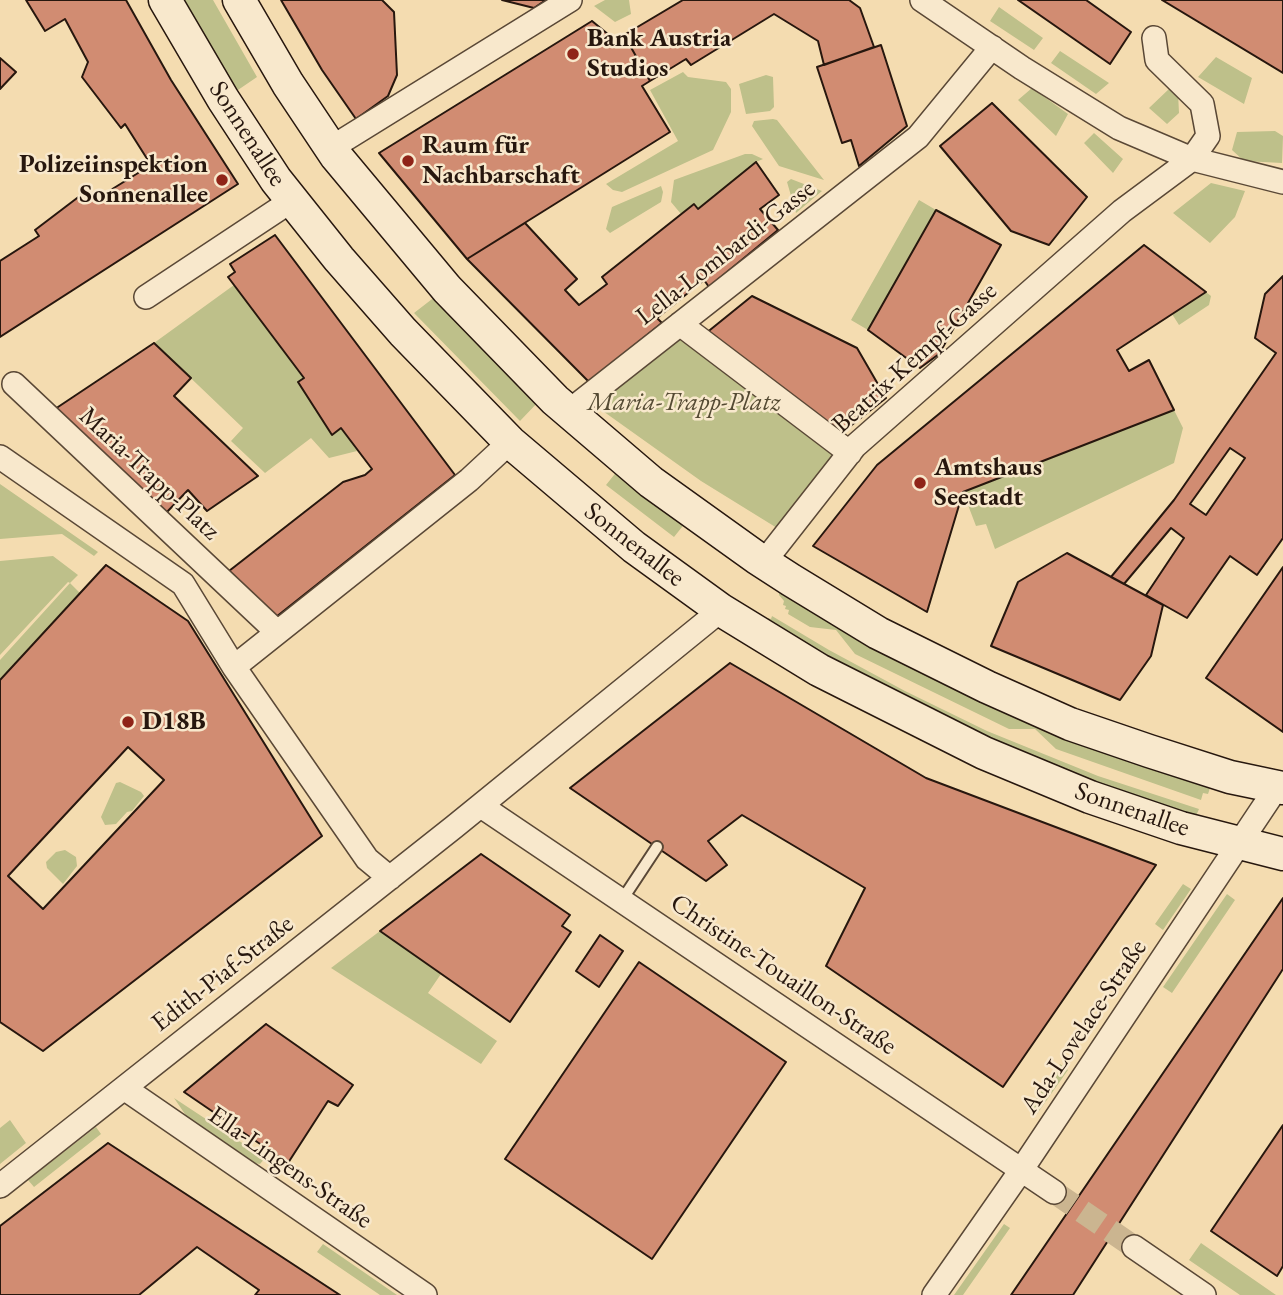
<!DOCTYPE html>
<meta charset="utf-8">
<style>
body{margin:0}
canvas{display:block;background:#f4dcb0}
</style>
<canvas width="1283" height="1295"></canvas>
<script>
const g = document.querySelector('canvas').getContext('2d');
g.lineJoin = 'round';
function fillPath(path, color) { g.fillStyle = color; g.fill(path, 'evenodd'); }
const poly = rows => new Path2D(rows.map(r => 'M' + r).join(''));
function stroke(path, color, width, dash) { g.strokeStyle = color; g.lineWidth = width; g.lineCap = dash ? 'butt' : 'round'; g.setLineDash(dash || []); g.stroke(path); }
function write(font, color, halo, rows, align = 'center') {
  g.font = font + ' "EB Garamond",serif'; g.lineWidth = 5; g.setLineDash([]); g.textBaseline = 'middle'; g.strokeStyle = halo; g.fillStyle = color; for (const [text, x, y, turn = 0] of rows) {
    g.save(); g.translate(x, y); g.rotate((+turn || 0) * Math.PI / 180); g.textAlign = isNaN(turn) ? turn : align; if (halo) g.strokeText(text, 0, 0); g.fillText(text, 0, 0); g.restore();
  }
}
fillPath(poly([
 [181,0,213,0,257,77,235,92],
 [605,0,629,0,631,14,615,22,594,6],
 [999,7,1043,38,1034,50,990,21],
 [1060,51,1109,83,1096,94,1051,63],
 [1216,57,1252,78,1244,104,1198,77],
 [683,72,688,77,726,82,731,89,731,112,713,150,622,192,613,190,606,184,678,141,650,90],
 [766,75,773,77,774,107,770,111,746,114,739,84],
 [1032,88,1068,114,1056,136,1018,100],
 [1170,88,1178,93,1179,113,1167,124,1149,108],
 [773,119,777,120,824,180,779,166,752,126,754,121],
 [1275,131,1283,136,1282,163,1244,161,1232,150,1237,132],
 [1094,133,1123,159,1113,173,1084,143],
 [745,154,752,154,763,159,756,162,698,209,693,204,681,214,671,202,674,180],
 [791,179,822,191,796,213,787,182],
 [1211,183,1245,191,1235,217,1210,243,1173,213],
 [661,186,663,192,661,202,610,233,606,229,612,207],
 [919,200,936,210,868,330,851,320],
 [234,285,304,378,299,382,341,428,357,451,329,458,311,438,265,473,231,441,243,428,154,343],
 [1206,292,1211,296,1209,305,1179,325,1172,314],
 [436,296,540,400,520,421,414,313],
 [680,333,837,453,777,528,701,481,593,404],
 [1174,410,1183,428,1174,463,995,549,986,524,976,526,963,492],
 [618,470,686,522,674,537,606,485],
 [0,484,98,552,94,556,62,534,0,539],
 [53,556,78,575,70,583,81,594,0,684,0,660,70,583,68,582,0,655,0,561],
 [779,586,1219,784,1217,790,1210,788,1208,794,1203,793,1201,800,1056,749,1035,729,1009,729,855,654,836,630,810,627,788,614,789,610,785,609,786,606,783,605,784,601,779,595],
 [772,616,829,650,905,691,987,731,1098,776,1199,809,1196,816,1095,784,1037,761,905,702,767,623,768,618,771,619],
 [120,782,141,792,144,796,132,811,127,812,116,824,105,825,101,817,116,783],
 [65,850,76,857,77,866,63,884,47,868,46,862,56,852],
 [1183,884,1191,889,1163,930,1155,924],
 [1227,894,1235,900,1172,993,1163,987],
 [380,931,441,974,428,993,497,1041,481,1064,331,968],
 [1060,1064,1068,1070,1037,1114,1029,1109],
 [174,1098,265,1158,260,1164,254,1163,187,1117],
 [10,1120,26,1143,0,1164,0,1128],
 [96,1127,101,1134,34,1187,28,1180],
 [1004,1224,1010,1228,963,1295,954,1295],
 [1201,1243,1276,1295,1240,1295,1189,1260],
 [323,1244,397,1295,380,1295,317,1252]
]), '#bec08a');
const building = poly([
 [26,0,126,0,171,80,238,184,0,337,0,261,39,236,35,230,85,192,101,196,151,165,125,124,121,128,82,77,88,62,65,19,45,31,26,0],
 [281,0,382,0,394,12,397,75,388,96,356,119,322,70,281,0],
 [502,0,546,0,534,8,502,0],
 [683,0,849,0,860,8,874,47,824,65,818,41,774,14,691,65,686,59,650,81,624,35,683,0],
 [1018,0,1086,0,1131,32,1110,64,1018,0],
 [1162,0,1283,0,1283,73,1162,0],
 [592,21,615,40,624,35,650,81,642,86,670,132,467,259,379,153,592,21],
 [881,45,907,126,859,166,851,140,842,143,817,67,881,45],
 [0,58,16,72,0,89,0,58],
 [992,103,1087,197,1049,245,1011,231,940,146,992,103],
 [756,162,779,195,760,209,778,230,709,287,704,280,657,318,662,323,589,382,467,259,525,223,577,279,565,290,579,305,607,284,602,277,694,204,698,209,756,162],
 [936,210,1001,245,939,354,920,368,868,330,936,210],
 [275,235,455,475,276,617,229,571,343,482,365,475,372,469,341,428,332,435,298,382,304,378,228,277,235,272,230,264,275,235],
 [1144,245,1206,292,1117,350,1129,371,1149,360,1174,410,963,492,927,612,813,546,877,465,1144,245],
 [1283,276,1283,538,1257,575,1230,556,1187,618,1146,595,1184,538,1171,528,1124,584,1111,577,1174,500,1276,353,1255,338,1265,294,1283,276],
 [1230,448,1245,458,1206,515,1190,504,1230,448],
 [752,296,857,348,886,398,839,435,705,334,752,296],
 [154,343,191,378,174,396,258,476,207,511,188,490,166,513,55,409,154,343],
 [1067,553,1163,605,1151,656,1120,700,991,646,1018,582,1067,553],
 [106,565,188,621,322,836,43,1051,0,1022,0,680,106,565],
 [128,747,164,780,43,909,8,876,128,747],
 [1283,567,1283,732,1206,678,1283,567],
 [730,663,926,778,1156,865,1003,1087,826,966,865,888,742,815,708,841,727,865,706,881,570,788,730,663],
 [481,854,570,915,562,926,571,932,510,1022,380,931,481,854],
 [1283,898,1283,969,1073,1295,1011,1295,1283,898],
 [600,935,623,951,599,987,576,971,600,935],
 [639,962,786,1062,652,1259,505,1159,639,962],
 [266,1024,353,1085,338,1106,328,1101,288,1163,184,1092,266,1024],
 [1283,1125,1283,1266,1277,1276,1211,1231,1283,1125],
 [108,1143,340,1295,255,1295,259,1290,197,1247,139,1295,0,1295,0,1226,108,1143]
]);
fillPath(building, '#d18c72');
stroke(building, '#27170e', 2);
stroke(poly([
 [1054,1192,1134,1247]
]), '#cbb590', 23, [23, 11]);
const lane = poly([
 [622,900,657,847]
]);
const street = poly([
 [922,0,1022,68,1119,128,1192,159,1283,182],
 [331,148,570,0],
 [146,297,291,201],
 [680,324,850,453],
 [14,384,277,632],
 [568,412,918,137,992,47],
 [0,457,183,584,234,667,367,859,390,878],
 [764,562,855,446,1122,211,1192,159,1208,136,1202,104,1157,60,1154,38],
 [234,667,469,480,510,442],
 [481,806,1054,1192],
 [124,1088,425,1295],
 [0,1186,454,827,721,610],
 [1134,1247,1204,1295],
 [934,1295,1022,1169,1277,787]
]);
const secondary = poly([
 [165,0,223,99,276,180,339,259,403,332,510,442,634,547,721,610,819,670,984,753,1090,797,1181,828,1283,854],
 [239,0,288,84,336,156,447,289,555,400,651,482,757,558,791,580,878,633,987,687,1070,724,1149,751,1230,777,1283,788]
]);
stroke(lane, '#5a4836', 14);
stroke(street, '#5a4836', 26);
stroke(secondary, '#27170e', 35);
stroke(lane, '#f8e8cc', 10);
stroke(street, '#f8e8cc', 23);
stroke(secondary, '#f8e8cc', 32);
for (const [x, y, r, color] of [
 [573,54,7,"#8f2418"],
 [408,161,7,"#8f2418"],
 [222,180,7,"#8f2418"],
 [920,483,7,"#8f2418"],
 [128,722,7,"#8f2418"]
]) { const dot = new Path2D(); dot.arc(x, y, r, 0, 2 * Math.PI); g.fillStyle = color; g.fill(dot); stroke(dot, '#f8e8cc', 2.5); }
write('bold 26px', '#27170e', '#f8e8cc', [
 ["Bank Austria",587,39],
 ["Studios",587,69],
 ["Raum für",422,146],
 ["Nachbarschaft",422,176],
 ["Polizeiinspektion",208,165,"right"],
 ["Sonnenallee",208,195,"right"],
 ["Amtshaus",934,468],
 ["Seestadt",934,498],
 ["D18B",142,722]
], 'left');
write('26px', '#27170e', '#f8e8cc', [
 ["Sonnenallee",247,134,57],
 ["Lella-Lombardi-Gasse",726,253,-38],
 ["Beatrix-Kempf-Gasse",915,358,-42],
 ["Maria-Trapp-Platz",149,474,43],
 ["Sonnenallee",634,545,38],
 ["Sonnenallee",1132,810,19],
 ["Edith-Piaf-Straße",223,974,-38],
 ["Christine-Touaillon-Straße",783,975,34],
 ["Ada-Lovelace-Straße",1084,1027,-56],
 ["Ella-Lingens-Straße",290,1168,35]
]);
write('italic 26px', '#544a33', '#f8e8cc', [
 ["Maria-Trapp-Platz",684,403]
]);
</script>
